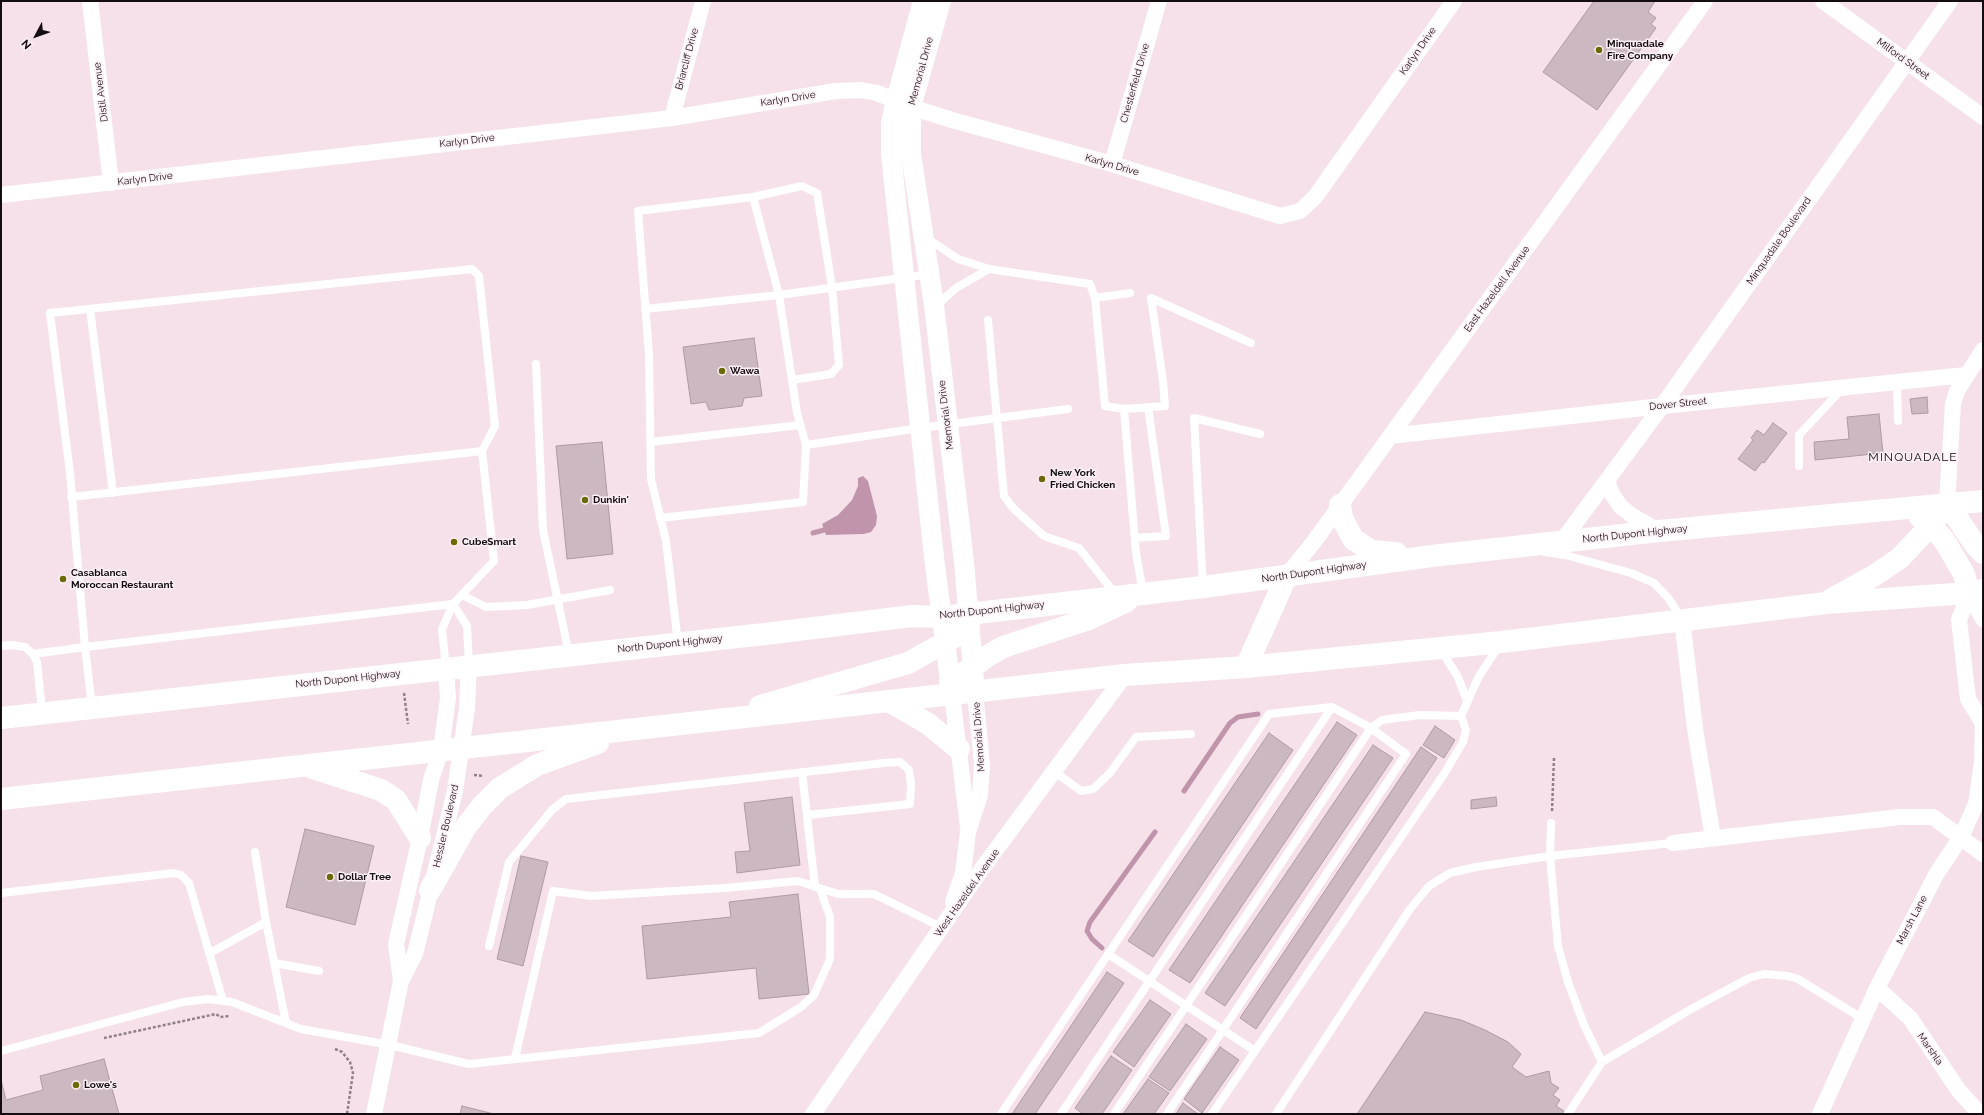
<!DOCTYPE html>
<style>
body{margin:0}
#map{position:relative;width:1984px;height:1115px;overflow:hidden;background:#f6e1eb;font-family:Raleway,sans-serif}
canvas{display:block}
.frame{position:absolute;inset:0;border:2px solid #130c10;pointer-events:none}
.north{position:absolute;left:16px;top:16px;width:40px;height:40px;-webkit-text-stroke:3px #fdf1f7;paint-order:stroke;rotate:229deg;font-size:11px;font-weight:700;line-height:16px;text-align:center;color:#130c10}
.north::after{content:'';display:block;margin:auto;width:14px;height:18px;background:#130c10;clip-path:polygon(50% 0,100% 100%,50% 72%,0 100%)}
</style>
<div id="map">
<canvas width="1984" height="1115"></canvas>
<div class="frame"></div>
<div class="north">N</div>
</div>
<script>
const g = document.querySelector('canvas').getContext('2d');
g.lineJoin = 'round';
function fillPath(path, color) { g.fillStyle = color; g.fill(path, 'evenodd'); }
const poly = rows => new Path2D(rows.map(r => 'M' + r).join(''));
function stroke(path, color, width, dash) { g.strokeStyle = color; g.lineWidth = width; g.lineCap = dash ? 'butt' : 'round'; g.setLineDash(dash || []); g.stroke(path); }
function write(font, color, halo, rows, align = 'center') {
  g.font = font + ' Raleway,sans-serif'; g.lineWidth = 3; g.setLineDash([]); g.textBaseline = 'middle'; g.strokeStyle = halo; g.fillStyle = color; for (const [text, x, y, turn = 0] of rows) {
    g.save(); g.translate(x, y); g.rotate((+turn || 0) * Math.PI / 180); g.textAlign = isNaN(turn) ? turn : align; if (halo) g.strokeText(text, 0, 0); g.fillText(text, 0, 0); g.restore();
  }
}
fillPath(poly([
 [863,476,868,481,877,516,876,525,871,532,864,534,826,535,822,524,838,515,852,500,858,486,858,478]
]), '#c095ab');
stroke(poly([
 [813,533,824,530],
 [1184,791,1230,723,1238,717,1258,714],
 [1102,948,1092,939,1087,931,1090,922,1155,832]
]), '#c095ab', 5);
const building = poly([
 [1594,1,1655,1,1648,12,1656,18,1651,24,1656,28,1597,110,1543,72,1594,1],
 [754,338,762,396,744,398,742,406,709,410,706,402,691,404,683,347,754,338],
 [1927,397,1928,413,1912,414,1910,399,1927,397],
 [1879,414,1883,453,1815,460,1814,442,1849,439,1847,417,1879,414],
 [1773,423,1787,433,1764,463,1762,462,1755,471,1738,459,1753,440,1751,438,1757,430,1764,435,1773,423],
 [602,442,613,554,567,559,556,446,602,442],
 [1337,722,1357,735,1190,983,1169,970,1337,722],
 [1435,726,1455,740,1444,758,1423,745,1435,726],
 [1269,733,1293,750,1153,957,1128,941,1269,733],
 [1373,745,1393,758,1225,1006,1205,993,1373,745],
 [1421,747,1437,758,1256,1029,1240,1018,1421,747],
 [792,797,800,865,737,873,735,852,750,851,744,803,792,797],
 [1496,797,1497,806,1471,809,1471,800,1496,797],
 [305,829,374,846,355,925,286,907,305,829],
 [521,856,548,862,523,966,497,959,521,856],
 [798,894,809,994,759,999,756,968,647,979,642,926,731,917,729,902,798,894],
 [1107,972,1124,983,1035,1114,1012,1114,1107,972],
 [1150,1000,1171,1014,1134,1067,1113,1052,1150,1000],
 [1425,1012,1461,1020,1485,1030,1508,1042,1521,1054,1512,1067,1526,1077,1549,1071,1551,1083,1559,1088,1553,1095,1560,1100,1556,1106,1564,1111,1562,1114,1357,1114,1425,1012],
 [1186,1024,1207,1039,1170,1091,1149,1077,1186,1024],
 [1220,1047,1239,1060,1202,1113,1184,1099,1220,1047],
 [1111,1056,1132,1070,1102,1114,1083,1114,1075,1108,1111,1056],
 [104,1059,119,1114,1,1114,1,1080,6,1100,43,1090,40,1076,104,1059],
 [1148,1079,1169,1093,1154,1114,1123,1114,1148,1079],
 [1183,1103,1198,1114,1176,1114,1183,1103],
 [462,1106,494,1114,460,1114,462,1106]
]);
fillPath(building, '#ccb8c1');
stroke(building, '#ad9aa3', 1);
stroke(poly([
 [404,693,408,724],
 [474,775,484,776],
 [1552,811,1554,758],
 [104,1038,216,1014,220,1017,229,1016],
 [335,1049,342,1052,350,1062,353,1073,347,1114]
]), '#8e8087', 2.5, [3, 2]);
stroke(poly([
 [753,197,802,186,817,193,832,287,839,365,831,374,792,380],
 [927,238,958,259,989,269,1090,284,1095,298,1105,406,1124,409,1165,406,1163,381,1151,298,1251,343],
 [1095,298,1130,293],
 [936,306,956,288,989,269],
 [90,309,113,493],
 [645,309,779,295,797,413,806,445],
 [988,320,1004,496,1014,509,1044,536,1079,548,1116,595],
 [536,364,543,530,569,654],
 [1897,382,1898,421],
 [1124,409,1136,553,1143,593],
 [651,442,800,425],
 [1799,466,1799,435,1842,389],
 [71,497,482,451],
 [660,518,803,502,806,445,920,428,1068,409],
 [1135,538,1166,536,1148,407],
 [1545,552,1565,555,1631,573,1654,583,1669,599,1681,618],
 [1203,586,1194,418,1260,434],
 [462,595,486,607,527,605,610,590],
 [453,604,467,626,469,665],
 [678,643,666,541,651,479,649,355,638,211,753,197,779,295,930,274],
 [1,646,12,645,25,647,33,654,37,662,42,712],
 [1441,650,1458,677,1467,701],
 [33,654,85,647,92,707],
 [446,669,442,629,453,604,494,561,482,451,495,426,479,276,472,269,50,313,70,473,85,647,453,604],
 [802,772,815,887],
 [1055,772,1081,791,1093,789,1110,773,1136,737,1191,734],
 [1551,823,1550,856,1558,946,1568,982,1584,1025,1602,1062],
 [255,852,266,922],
 [1,893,174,873,181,875,189,883,223,1001],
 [489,946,509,862,552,810,566,799,884,763,900,762,909,770,911,784,910,804,808,815],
 [210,953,266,922,286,1023],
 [1108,954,1255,1051],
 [274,963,319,971],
 [1,1051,183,1002,208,999,232,1002,301,1029,390,1045,469,1064,759,1033,801,1007,814,995,830,959,830,917,820,889],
 [515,1058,553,891,591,896,725,888,798,881,838,894,874,894,943,928],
 [1001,1114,1269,714,1332,707,1371,728,1406,754,1167,1114],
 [1061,1114,1332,707],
 [1114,1114,1371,728,1382,720,1420,715,1461,716,1479,676,1499,646],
 [1212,1114,1444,774,1463,742,1466,730,1461,716],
 [1276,1114,1410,909,1429,886,1450,873,1476,867,1550,856,1673,843],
 [1568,1114,1602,1062,1693,1008,1749,978,1764,974,1788,976,1798,979,1863,1019]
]), '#fff', 8);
stroke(poly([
 [90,1,111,183],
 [1823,1,1983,117],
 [672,118,703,1],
 [1112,164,1159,1],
 [1,195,672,118,836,91,861,90,877,93,911,107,952,120,1112,164,1280,216,1300,211,1315,197,1454,1],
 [1390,436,1662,406,1966,375],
 [1607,481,1612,494,1621,507,1634,517,1659,531],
 [1947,503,1953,404,1957,391,1983,350],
 [1562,541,1662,406,1950,1],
 [1287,575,1313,543,1705,1],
 [1969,593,1959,620,1968,699,1983,723],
 [1969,593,1983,619],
 [1682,619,1695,729,1713,838],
 [952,695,968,827],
 [1673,843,1900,817,1933,817,1983,854],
 [953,902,963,873,968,832,980,795,981,781,982,764,975,693],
 [401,981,396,944,420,838,431,780,441,750,448,698,446,669],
 [1877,988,1910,1018,1959,1091,1980,1114],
 [374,1114,401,981,415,954,455,791,467,708,469,666],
 [813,1114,981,870,1125,675],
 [1820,1114,1877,988,1937,873,1961,837,1976,804,1982,762,1983,723]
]), '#fff', 16);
stroke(poly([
 [923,1,896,100,891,123,891,154,935,566,952,695],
 [941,1,911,107,911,154,934,305,964,562,974,681]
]), '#fff', 20);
stroke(poly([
 [1340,505,1342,518,1353,539,1371,551,1396,553],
 [1920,517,1931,525,1944,540,1964,574,1969,593],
 [1830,600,1875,575,1900,558,1931,525,1947,503,1976,546,1983,553],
 [1246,667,1287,575],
 [950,683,986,657,1003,647,1089,619,1127,601],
 [890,702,927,723,959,749],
 [760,706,908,663,969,629],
 [1,718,765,634,912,616,942,617,1203,587,1432,556,1659,531,1983,501],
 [313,768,381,790,396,800,420,838],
 [1,799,1125,675,1246,667,1502,642,1826,603,1969,593,1983,590],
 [430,890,465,828,482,806,500,788,537,765,598,743]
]), '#fff', 22);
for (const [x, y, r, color] of [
 [1599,50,4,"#6c6a07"],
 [722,371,4,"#6c6a07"],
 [1042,479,4,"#6c6a07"],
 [585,500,4,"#6c6a07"],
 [454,542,4,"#6c6a07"],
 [63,579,4,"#6c6a07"],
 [330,877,4,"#6c6a07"],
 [76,1085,4,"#6c6a07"]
]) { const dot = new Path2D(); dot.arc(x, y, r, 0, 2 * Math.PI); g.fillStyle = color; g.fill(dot); stroke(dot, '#fdf1f7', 1.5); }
write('bold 10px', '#130c10', '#fdf1f7', [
 ["Minquadale",1607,44],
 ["Fire Company",1607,56],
 ["Wawa",730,371],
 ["New York",1050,473],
 ["Fried Chicken",1050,485],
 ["Dunkin'",593,500],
 ["CubeSmart",462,542],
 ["Casablanca",71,573],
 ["Moroccan Restaurant",71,585],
 ["Dollar Tree",338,877],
 ["Lowe's",84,1085]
], 'left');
write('10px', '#130c10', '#fdf1f7', [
 ["Karlyn Drive",1418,51,-55],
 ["Briarcliff Drive",687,59,-75],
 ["Milford Street",1903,59,36],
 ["Memorial Drive",921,71,-75],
 ["Chesterfield Drive",1135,83,-74],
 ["Distil Avenue",101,92,-97],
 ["Karlyn Drive",788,99,-9],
 ["Karlyn Drive",467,141,-7],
 ["Karlyn Drive",1112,165,16],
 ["Karlyn Drive",145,179,-7],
 ["Minquadale Boulevard",1779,241,-55],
 ["East Hazeldell Avenue",1497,289,-54],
 ["Dover Street",1678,404,-6],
 ["Memorial Drive",946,415,-97],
 ["North Dupont Highway",1635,534,-6],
 ["North Dupont Highway",1314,572,-8],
 ["North Dupont Highway",992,610,-6],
 ["North Dupont Highway",670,644,-6],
 ["North Dupont Highway",348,679,-6],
 ["Memorial Drive",979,737,-94],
 ["Hessler Boulevard",446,826,-77],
 ["West Hazeldel Avenue",967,893,-55],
 ["Marsh Lane",1912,920,-62],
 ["Marshla",1930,1049,55]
]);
g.letterSpacing = '1px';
write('12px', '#130c10', '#fdf1f7', [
 ["MINQUADALE",1913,457]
]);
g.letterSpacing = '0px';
</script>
